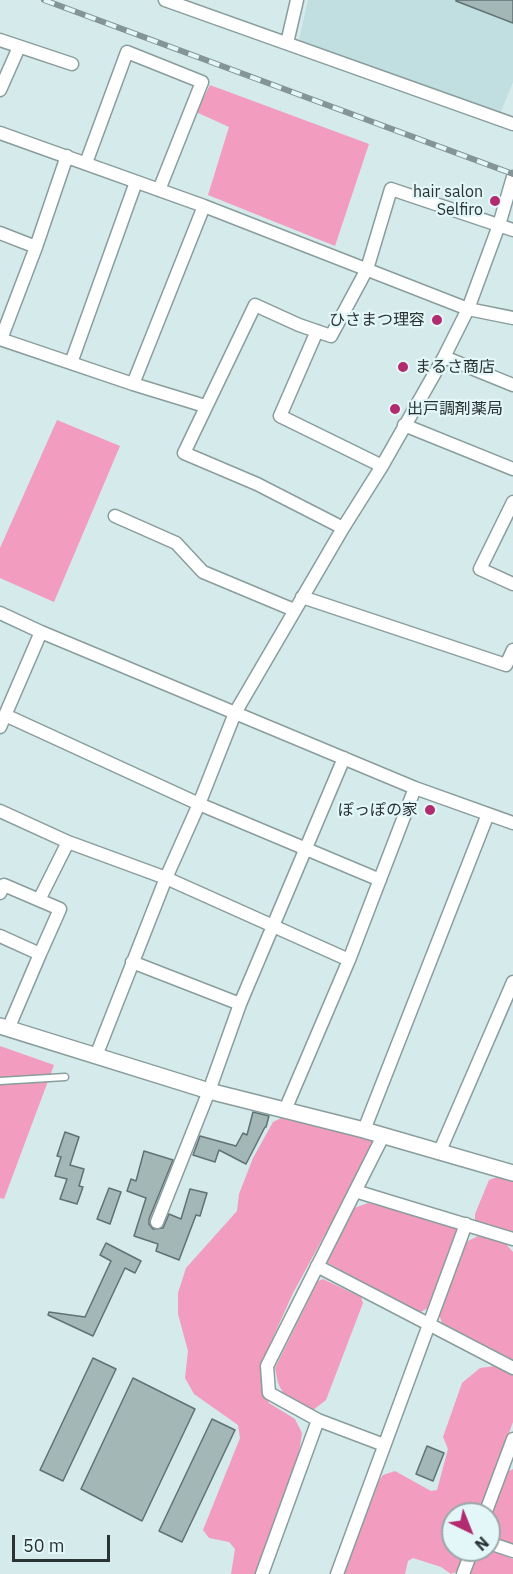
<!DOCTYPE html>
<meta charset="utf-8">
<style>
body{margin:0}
#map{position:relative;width:513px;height:1574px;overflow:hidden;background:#d5eaeb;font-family:"IBM Plex Sans",sans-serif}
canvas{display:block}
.north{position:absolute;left:441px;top:1502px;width:60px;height:60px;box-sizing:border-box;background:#e3f7f8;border:2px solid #99a8a9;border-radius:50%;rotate:137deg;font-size:16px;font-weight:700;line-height:24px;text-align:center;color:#2a3232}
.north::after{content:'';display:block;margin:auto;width:21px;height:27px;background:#b22b70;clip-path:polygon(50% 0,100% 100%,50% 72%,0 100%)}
.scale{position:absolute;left:12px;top:1535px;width:98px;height:27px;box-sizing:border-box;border:3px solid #2a3232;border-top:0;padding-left:8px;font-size:18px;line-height:21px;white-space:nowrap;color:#2a3232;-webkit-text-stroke:4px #e3f7f8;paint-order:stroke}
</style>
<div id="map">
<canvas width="513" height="1574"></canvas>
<div class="north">N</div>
<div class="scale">50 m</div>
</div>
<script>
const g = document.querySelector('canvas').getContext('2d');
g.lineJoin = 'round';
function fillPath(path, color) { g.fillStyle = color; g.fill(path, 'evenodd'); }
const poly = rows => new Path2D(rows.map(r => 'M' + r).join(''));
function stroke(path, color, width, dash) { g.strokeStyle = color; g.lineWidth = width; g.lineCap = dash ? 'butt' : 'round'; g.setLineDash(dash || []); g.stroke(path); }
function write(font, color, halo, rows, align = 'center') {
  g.font = font + ' "IBM Plex Sans","Noto Sans JP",sans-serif'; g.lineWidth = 4.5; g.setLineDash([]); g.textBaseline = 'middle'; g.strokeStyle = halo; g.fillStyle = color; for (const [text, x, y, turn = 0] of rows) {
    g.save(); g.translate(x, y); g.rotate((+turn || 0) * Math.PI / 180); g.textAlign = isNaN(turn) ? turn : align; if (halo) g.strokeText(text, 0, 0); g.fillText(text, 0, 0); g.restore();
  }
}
fillPath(poly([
 [308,0,513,0,513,82,501,112,299,40]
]), '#c1dfe0');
fillPath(poly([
 [210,85,369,144,335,246,208,195,229,127,196,112],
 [57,420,120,446,54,602,0,578,0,548],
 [0,1046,54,1065,4,1199,0,1198],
 [281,1118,371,1139,374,1144,293,1293,270,1344,262,1369,263,1391,269,1403,295,1419,302,1433,299,1453,256,1574,231,1574,235,1549,229,1542,209,1538,203,1530,240,1438,238,1425,194,1394,185,1378,188,1351,178,1314,178,1293,186,1268,237,1211,239,1194,253,1158,273,1122],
 [500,1176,513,1180,513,1235,475,1224,475,1214,489,1180],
 [368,1203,454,1223,458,1227,428,1308,419,1313,328,1263,327,1254,354,1208],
 [478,1236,504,1242,513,1252,513,1363,443,1326,439,1314,466,1242],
 [323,1279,361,1297,363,1303,326,1400,313,1410,285,1397,278,1383,275,1368,318,1281],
 [502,1365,513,1374,513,1422,479,1514,453,1514,453,1550,466,1550,459,1571,451,1574,441,1567,413,1558,408,1561,405,1574,344,1574,379,1481,383,1475,395,1471,431,1491,437,1490,448,1449,443,1437,462,1383,480,1368],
 [513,1469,513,1546,489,1538,489,1519,507,1472],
 [482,1550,489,1550,513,1559,513,1574,468,1574,476,1553]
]), '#f29dbf');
const building = poly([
 [456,0,513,0,513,23,456,1,456,0],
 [253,1112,269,1116,266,1127,265,1127,246,1164,219,1150,215,1162,193,1155,200,1136,236,1146,243,1133,247,1135,253,1112],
 [65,1132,79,1137,70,1165,84,1169,79,1186,83,1187,77,1204,60,1199,67,1179,55,1176,61,1157,57,1156,65,1132],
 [144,1151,173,1160,149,1219,149,1224,153,1229,163,1228,169,1214,181,1219,190,1189,207,1193,200,1216,196,1215,179,1260,156,1251,158,1244,134,1236,146,1198,127,1191,131,1179,136,1181,144,1151],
 [109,1188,121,1192,110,1224,97,1219,109,1188],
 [106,1243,141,1261,135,1273,125,1268,93,1336,48,1315,49,1312,85,1317,111,1261,100,1255,106,1243],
 [93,1358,116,1369,63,1481,40,1470,93,1358],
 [133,1378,195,1409,142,1521,81,1489,133,1378],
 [212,1419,235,1430,182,1542,159,1531,212,1419],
 [427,1446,444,1453,433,1481,416,1474,427,1446]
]);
fillPath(building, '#a3b7b7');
stroke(building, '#607273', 1.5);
const service = poly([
 [0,1081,65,1077]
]);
const minor = poly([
 [165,0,513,124],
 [0,40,72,64],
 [287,43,297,0],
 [0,90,19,47],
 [0,133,204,206,468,309,513,318],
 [86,163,127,52,202,82,159,190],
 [0,233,36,247],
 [317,331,280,416,382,466],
 [0,339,133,384,205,406],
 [1,339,36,247,67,156],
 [444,357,513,385],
 [71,363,136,182],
 [133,384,204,206],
 [404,425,513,469],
 [513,502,480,569,513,584],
 [115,516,176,543,203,572,294,610],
 [343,528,257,484,184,453,255,305,299,325,331,336,367,269,391,189,513,230],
 [302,597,506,665,513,650],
 [0,613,41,632,415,788,513,823],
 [5,715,199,804,380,880],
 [0,727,41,632],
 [0,811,68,842,166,878,349,960],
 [0,893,4,885,60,909,40,954,0,936],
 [39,900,68,842],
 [132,962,240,1004],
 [8,1029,40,954],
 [96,1056,166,878,199,804,235,713,343,528,382,466,444,357,468,309,499,225,513,177],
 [285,1110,349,960,415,788],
 [364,1130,488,814],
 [383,1136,267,1366,269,1393,318,1420,384,1445],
 [439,1153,513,982],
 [355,1191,513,1239],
 [157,1222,209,1091,240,1004,344,758],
 [317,1266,513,1368],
 [485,1514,513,1439],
 [489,1543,513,1551],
 [262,1574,318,1420],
 [337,1574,466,1224],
 [463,1574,472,1550]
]);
const tertiary = poly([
 [0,1026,209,1091,364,1130,513,1173]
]);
stroke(service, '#899d9d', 9);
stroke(minor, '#899d9d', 15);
stroke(tertiary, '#899d9d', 18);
stroke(service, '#fff', 6);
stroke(minor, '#fff', 12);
stroke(tertiary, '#fff', 15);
const rail = poly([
 [44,0,513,174]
]);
stroke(rail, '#859495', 6);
stroke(rail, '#e3f7f8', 4, [11]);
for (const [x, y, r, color] of [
 [495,201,6,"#b22b70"],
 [437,320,6,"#b22b70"],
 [403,367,6,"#b22b70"],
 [395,409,6,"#b22b70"],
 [430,810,6,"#b22b70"]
]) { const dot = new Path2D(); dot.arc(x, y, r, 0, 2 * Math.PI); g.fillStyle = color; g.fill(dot); stroke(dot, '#e3f7f8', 2); }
write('16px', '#2a3232', '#e3f7f8', [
 ["hair salon",483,192],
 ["Selfiro",483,210],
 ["ひさまつ理容",425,320],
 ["まるさ商店",415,367,"left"],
 ["出戸調剤薬局",407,409,"left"],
 ["ぽっぽの家",418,810]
], 'right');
</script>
